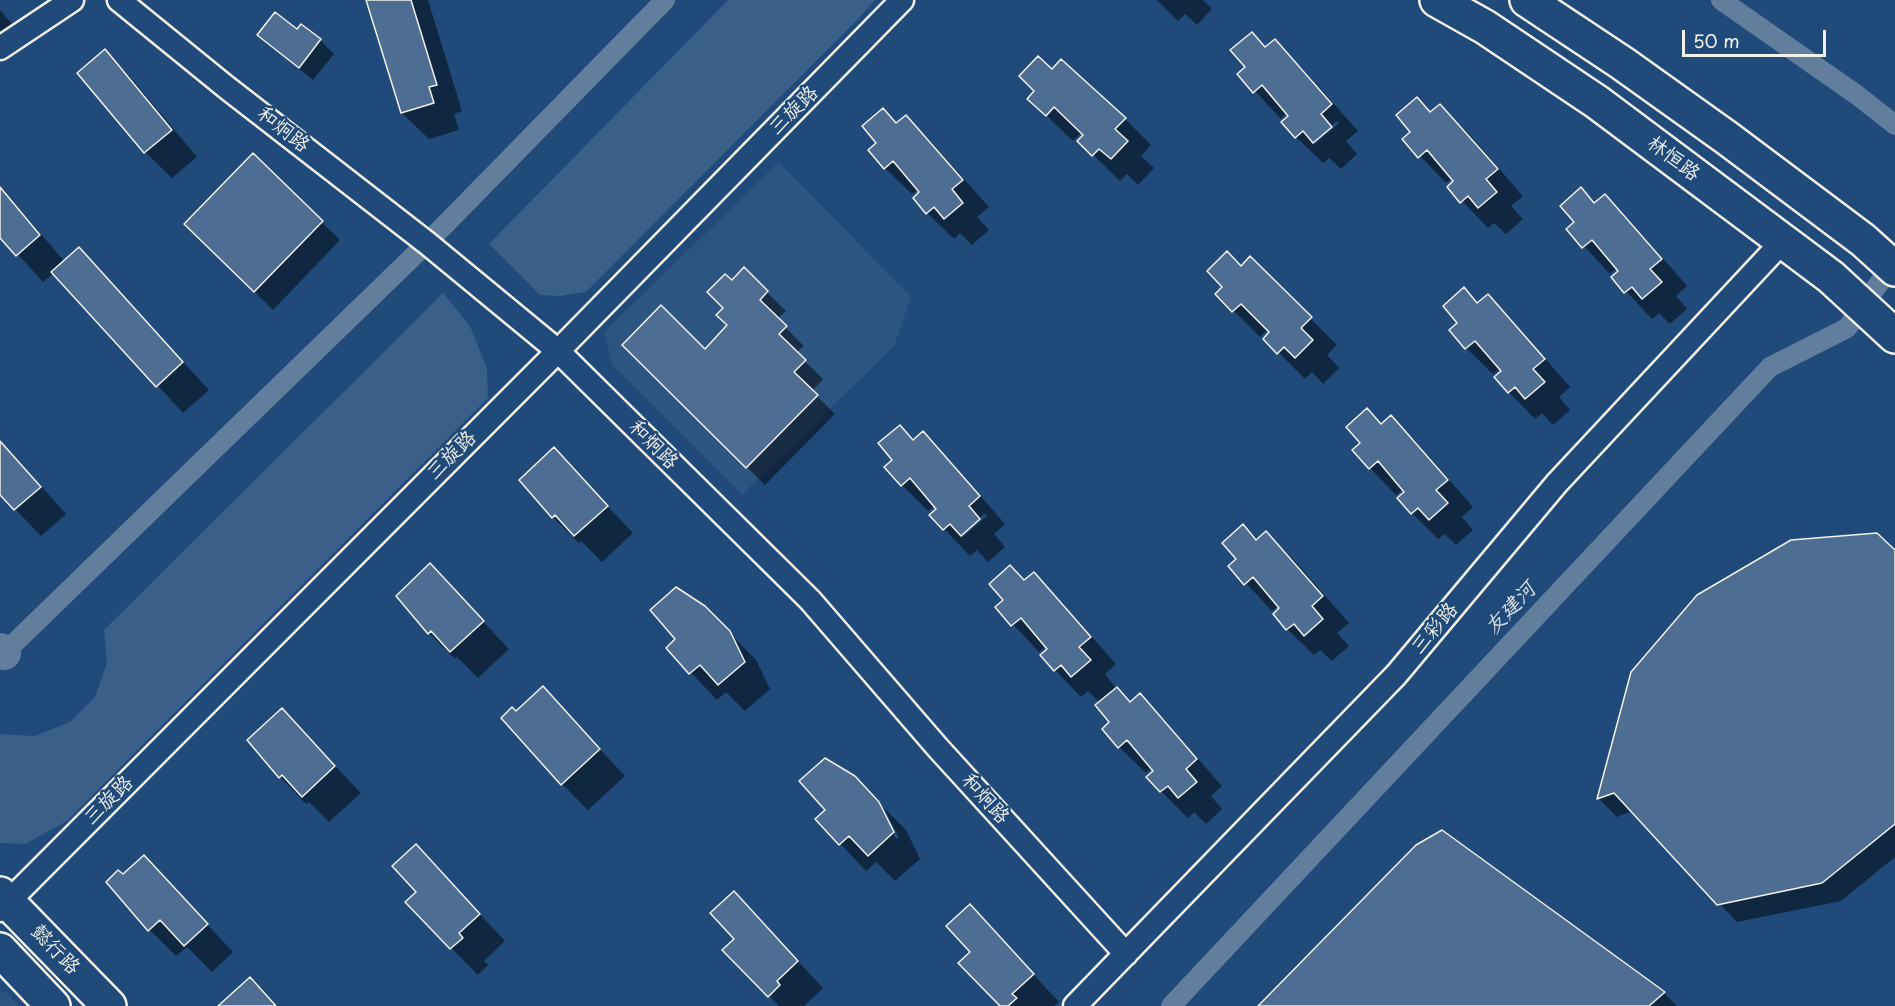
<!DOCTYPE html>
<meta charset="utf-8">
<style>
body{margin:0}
#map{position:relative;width:1895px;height:1006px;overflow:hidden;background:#1f4a7a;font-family:"Playpen Sans",sans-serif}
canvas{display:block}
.scale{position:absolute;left:1682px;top:30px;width:144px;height:27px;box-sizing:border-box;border:3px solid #f4f1e8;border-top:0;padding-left:8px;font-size:18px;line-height:21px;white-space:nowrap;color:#f4f1e8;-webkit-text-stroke:4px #1f4a7a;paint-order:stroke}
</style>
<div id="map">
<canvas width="1895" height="1006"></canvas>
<div class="scale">50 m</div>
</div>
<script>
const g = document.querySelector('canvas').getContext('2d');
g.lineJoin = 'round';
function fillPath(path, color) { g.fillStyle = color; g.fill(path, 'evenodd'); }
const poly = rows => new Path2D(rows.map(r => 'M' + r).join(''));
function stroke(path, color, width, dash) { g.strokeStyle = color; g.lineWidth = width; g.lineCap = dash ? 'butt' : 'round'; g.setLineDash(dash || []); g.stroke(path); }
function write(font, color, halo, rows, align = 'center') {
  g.font = font + ' "Playpen Sans","LXGW WenKai TC",sans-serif'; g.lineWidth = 5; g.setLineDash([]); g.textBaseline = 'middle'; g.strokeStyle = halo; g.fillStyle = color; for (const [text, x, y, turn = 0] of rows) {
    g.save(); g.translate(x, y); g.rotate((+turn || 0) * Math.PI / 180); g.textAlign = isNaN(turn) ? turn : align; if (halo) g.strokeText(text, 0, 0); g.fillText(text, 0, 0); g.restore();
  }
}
fillPath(poly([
 [779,162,911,297,894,346,742,495,613,366,604,332],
 [0,991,7,993,19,1006,0,1006]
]), '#2d5581');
fillPath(poly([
 [728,0,875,0,858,19,586,292,560,296,540,295,489,244],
 [443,293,470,326,487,369,488,398,67,821,25,844,0,843,0,734,35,736,70,722,95,697,107,663,104,630]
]), '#3a5f88');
fillPath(poly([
 [368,0,428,0,462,111,454,114,459,130,429,139,402,113],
 [1157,0,1203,0,1212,9,1197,25,1185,14,1178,21],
 [0,10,14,26,0,38],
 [297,32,320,40,334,54,313,80,273,48,259,35],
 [1275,41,1301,67,1358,131,1346,141,1357,154,1341,169,1329,158,1323,163,1296,137,1290,116,1287,113,1281,119,1239,74],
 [1337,121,1339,123,1315,144,1312,142],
 [105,51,131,78,197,157,172,178,145,152,79,73],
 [1053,71,1125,119,1151,145,1141,156,1154,168,1138,185,1127,174,1120,181,1079,141,1085,136,1081,133,1073,141,1029,99],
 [1417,99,1431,113,1440,106,1467,132,1523,196,1511,206,1523,219,1506,234,1494,223,1488,228,1449,187,1456,181,1453,178,1446,183,1404,139,1412,132],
 [883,110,897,124,906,117,932,143,989,207,977,217,989,230,972,245,960,233,954,239,927,213,921,192,919,189,912,194,885,168,878,143],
 [253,155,340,240,273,310,186,224],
 [0,186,65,262,79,249,209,390,183,413,54,273,43,282,0,235],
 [1581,189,1596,204,1605,196,1631,222,1687,286,1676,296,1687,309,1670,324,1659,313,1652,319,1613,277,1620,271,1617,268,1610,274,1568,229,1576,222],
 [1250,259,1337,345,1327,355,1339,368,1323,384,1312,372,1305,379,1265,339,1271,332,1268,329,1260,337,1217,294],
 [744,270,786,311,777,319,804,346,796,353,823,379,812,391,835,414,765,485,624,345,705,351,729,325,725,308,732,282],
 [1464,290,1479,304,1488,296,1514,323,1570,387,1559,397,1570,410,1553,425,1542,413,1535,419,1509,392,1503,372,1500,368,1493,374,1466,348,1459,323],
 [1391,417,1417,443,1473,507,1462,517,1473,530,1456,545,1445,534,1438,539,1412,513,1406,492,1403,489,1396,495,1354,451],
 [923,433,949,460,1005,524,994,534,1005,547,988,562,977,550,970,556,931,515,938,509,935,505,928,511,902,485,914,441],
 [985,513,987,516,961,538,961,534],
 [0,440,66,514,41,536,0,493],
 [554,450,633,533,602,562,581,541,579,543,553,517],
 [1243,526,1257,541,1266,533,1293,559,1349,623,1337,633,1349,646,1332,661,1320,650,1314,655,1287,629,1282,608,1279,605,1272,611,1230,566,1238,559],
 [1895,552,1895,857,1841,901,1737,922,1632,811,1617,817,1599,799,1632,673],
 [430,565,509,649,478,678,457,657,455,659,429,633],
 [1033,574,1060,601,1116,664,1105,674,1116,688,1131,703,1140,695,1166,722,1222,786,1211,796,1222,809,1206,824,1194,812,1188,818,1161,791,1148,777,1155,771,1152,767,1146,773,1119,747,1112,722,1100,703,1088,691,1081,697,1055,670,1049,649,1046,646,1039,652,997,607],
 [704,607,756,660,770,689,745,711,726,692,717,700,668,648,677,639],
 [543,688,625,776,588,810,562,784,516,713],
 [282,710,361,793,329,822,309,802,306,804,266,762],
 [877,801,896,839,899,838,884,808,906,830,920,859,895,881,876,862,866,871,817,819,827,810],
 [416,846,505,941,484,961,488,965,478,975,407,903,419,892],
 [144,857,233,952,212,972,187,947,176,956,150,930,108,882,123,876],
 [734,893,823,988,804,1006,779,1006,725,950,736,939],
 [970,906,1059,1002,1054,1006,1002,1006,972,953],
 [1664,993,1677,1006,1260,1006]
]), '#0007');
stroke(poly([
 [1721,0,1857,95,1895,125],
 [0,657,427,243,665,0],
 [1171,1006,1770,367,1847,328,1895,261]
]), '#627e9d', 20);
stroke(poly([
 [0,650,4,653]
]), '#627e9d', 34);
const building = poly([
 [366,0,411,0,437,85,429,87,434,103,401,113,366,0],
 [275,12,297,29,301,24,321,39,299,68,257,35,275,12],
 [1252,32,1265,47,1275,39,1332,104,1321,114,1332,127,1313,143,1303,131,1295,138,1281,122,1288,116,1262,85,1253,93,1237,74,1245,67,1230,50,1252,32],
 [105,49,172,130,144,153,77,73,105,49],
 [1038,56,1052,69,1061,59,1126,118,1115,129,1128,141,1111,159,1099,149,1092,156,1077,141,1083,135,1054,107,1046,116,1027,99,1034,91,1019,76,1038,56],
 [1417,97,1430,112,1440,104,1498,169,1486,179,1497,192,1478,208,1468,196,1460,203,1447,187,1453,181,1427,150,1418,158,1402,139,1410,132,1396,115,1417,97],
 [883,108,896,123,906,115,963,180,952,189,963,203,944,219,934,207,926,214,913,198,919,192,893,161,884,169,868,150,876,143,862,126,883,108],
 [253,153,323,221,254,292,184,224,253,153],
 [0,187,40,235,16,256,0,238,0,187],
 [1581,187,1594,203,1605,194,1662,259,1650,269,1662,282,1642,299,1632,287,1624,293,1611,277,1618,271,1592,240,1582,248,1566,229,1574,222,1560,206,1581,187],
 [79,247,183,362,156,387,51,272,79,247],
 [1227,251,1241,266,1250,256,1312,317,1301,328,1313,340,1295,358,1284,347,1277,354,1263,339,1269,332,1241,304,1232,312,1215,294,1222,287,1207,271,1227,251],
 [744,267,768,291,760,300,787,326,779,334,806,360,794,372,818,395,746,468,622,345,661,305,705,349,727,325,716,315,723,308,707,292,725,274,732,280,744,267],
 [1464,287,1477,303,1488,294,1545,359,1533,369,1545,382,1525,399,1515,387,1508,393,1494,377,1501,371,1475,341,1465,349,1449,330,1457,323,1443,306,1464,287],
 [1367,408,1381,424,1391,415,1448,480,1436,490,1448,503,1429,520,1418,508,1411,514,1397,498,1404,492,1378,461,1369,469,1352,450,1360,443,1346,427,1367,408],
 [900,425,913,440,923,431,980,496,969,506,980,519,961,536,950,524,943,530,929,515,936,509,910,478,901,486,884,467,892,460,878,443,900,425],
 [0,441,41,487,14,510,0,495,0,441],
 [554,447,608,506,574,536,555,515,552,518,519,480,554,447],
 [1243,524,1256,540,1266,531,1323,596,1312,606,1323,619,1304,636,1294,624,1286,630,1273,614,1279,608,1253,577,1244,585,1228,566,1236,559,1222,543,1243,524],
 [1877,533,1895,550,1895,824,1822,883,1717,905,1614,793,1597,799,1631,672,1697,595,1791,540,1877,533],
 [430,563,484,621,450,652,431,631,428,634,396,596,430,563],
 [1010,565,1024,580,1034,572,1091,637,1079,647,1091,660,1071,677,1061,665,1054,671,1040,655,1047,649,1021,618,1011,626,995,607,1003,600,989,584,1010,565],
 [676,587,705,606,730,631,745,662,718,685,700,665,689,674,666,648,675,639,650,610,676,587],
 [543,686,600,749,561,785,501,718,512,707,516,711,543,686],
 [1117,687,1130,702,1140,693,1197,759,1186,769,1197,782,1178,798,1168,786,1160,792,1146,777,1153,771,1127,740,1118,748,1102,729,1109,722,1095,705,1117,687],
 [282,708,335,766,302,797,282,775,279,778,247,740,282,708],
 [825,758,855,776,879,802,894,832,868,856,849,836,839,845,815,819,825,810,799,781,825,758],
 [1442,830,1665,992,1649,1006,1258,1006,1416,845,1442,830],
 [416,844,480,914,459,933,463,938,450,949,405,902,416,892,392,866,416,844],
 [144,855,208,924,184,946,160,920,148,931,106,882,118,870,123,874,144,855],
 [734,891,798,961,777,981,780,985,768,997,722,950,734,939,710,913,734,891],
 [970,904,1034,974,1012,994,1017,998,1008,1006,1000,1006,958,963,970,952,946,926,970,904],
 [250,977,276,1006,218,1006,250,977]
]);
fillPath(building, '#4d6e92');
stroke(building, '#f4f1e8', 1.5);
const street = poly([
 [119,0,226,87,427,243,558,351,810,600,938,748,1126,954],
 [0,48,72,0],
 [0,910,558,351,902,0],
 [1075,1006,1396,675,1557,483,1783,241]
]);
const secondary = poly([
 [1437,0,1485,27,1597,102,1831,277,1895,336],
 [1527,0,1622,63,1727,138,1863,240,1895,269],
 [0,894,109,1006],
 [0,950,53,1006]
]);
stroke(street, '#f4f1e8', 27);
stroke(secondary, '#f4f1e8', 38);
stroke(street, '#1f4a7a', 22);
stroke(secondary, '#1f4a7a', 33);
write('20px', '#f4f1e8', '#1f4a7a', [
 ["三旋路",794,111,-45],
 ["和炯路",283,130,38],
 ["林恒路",1673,159,37],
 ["和炯路",653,445,45],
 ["三旋路",452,456,-45],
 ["三彩路",1435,629,-50],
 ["和炯路",985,799,48],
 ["三旋路",109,801,-45],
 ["懿行路",55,950,46]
]);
write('italic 21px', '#dee0dd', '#1f4a7a', [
 ["友建河",1511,609,-47]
]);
</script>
